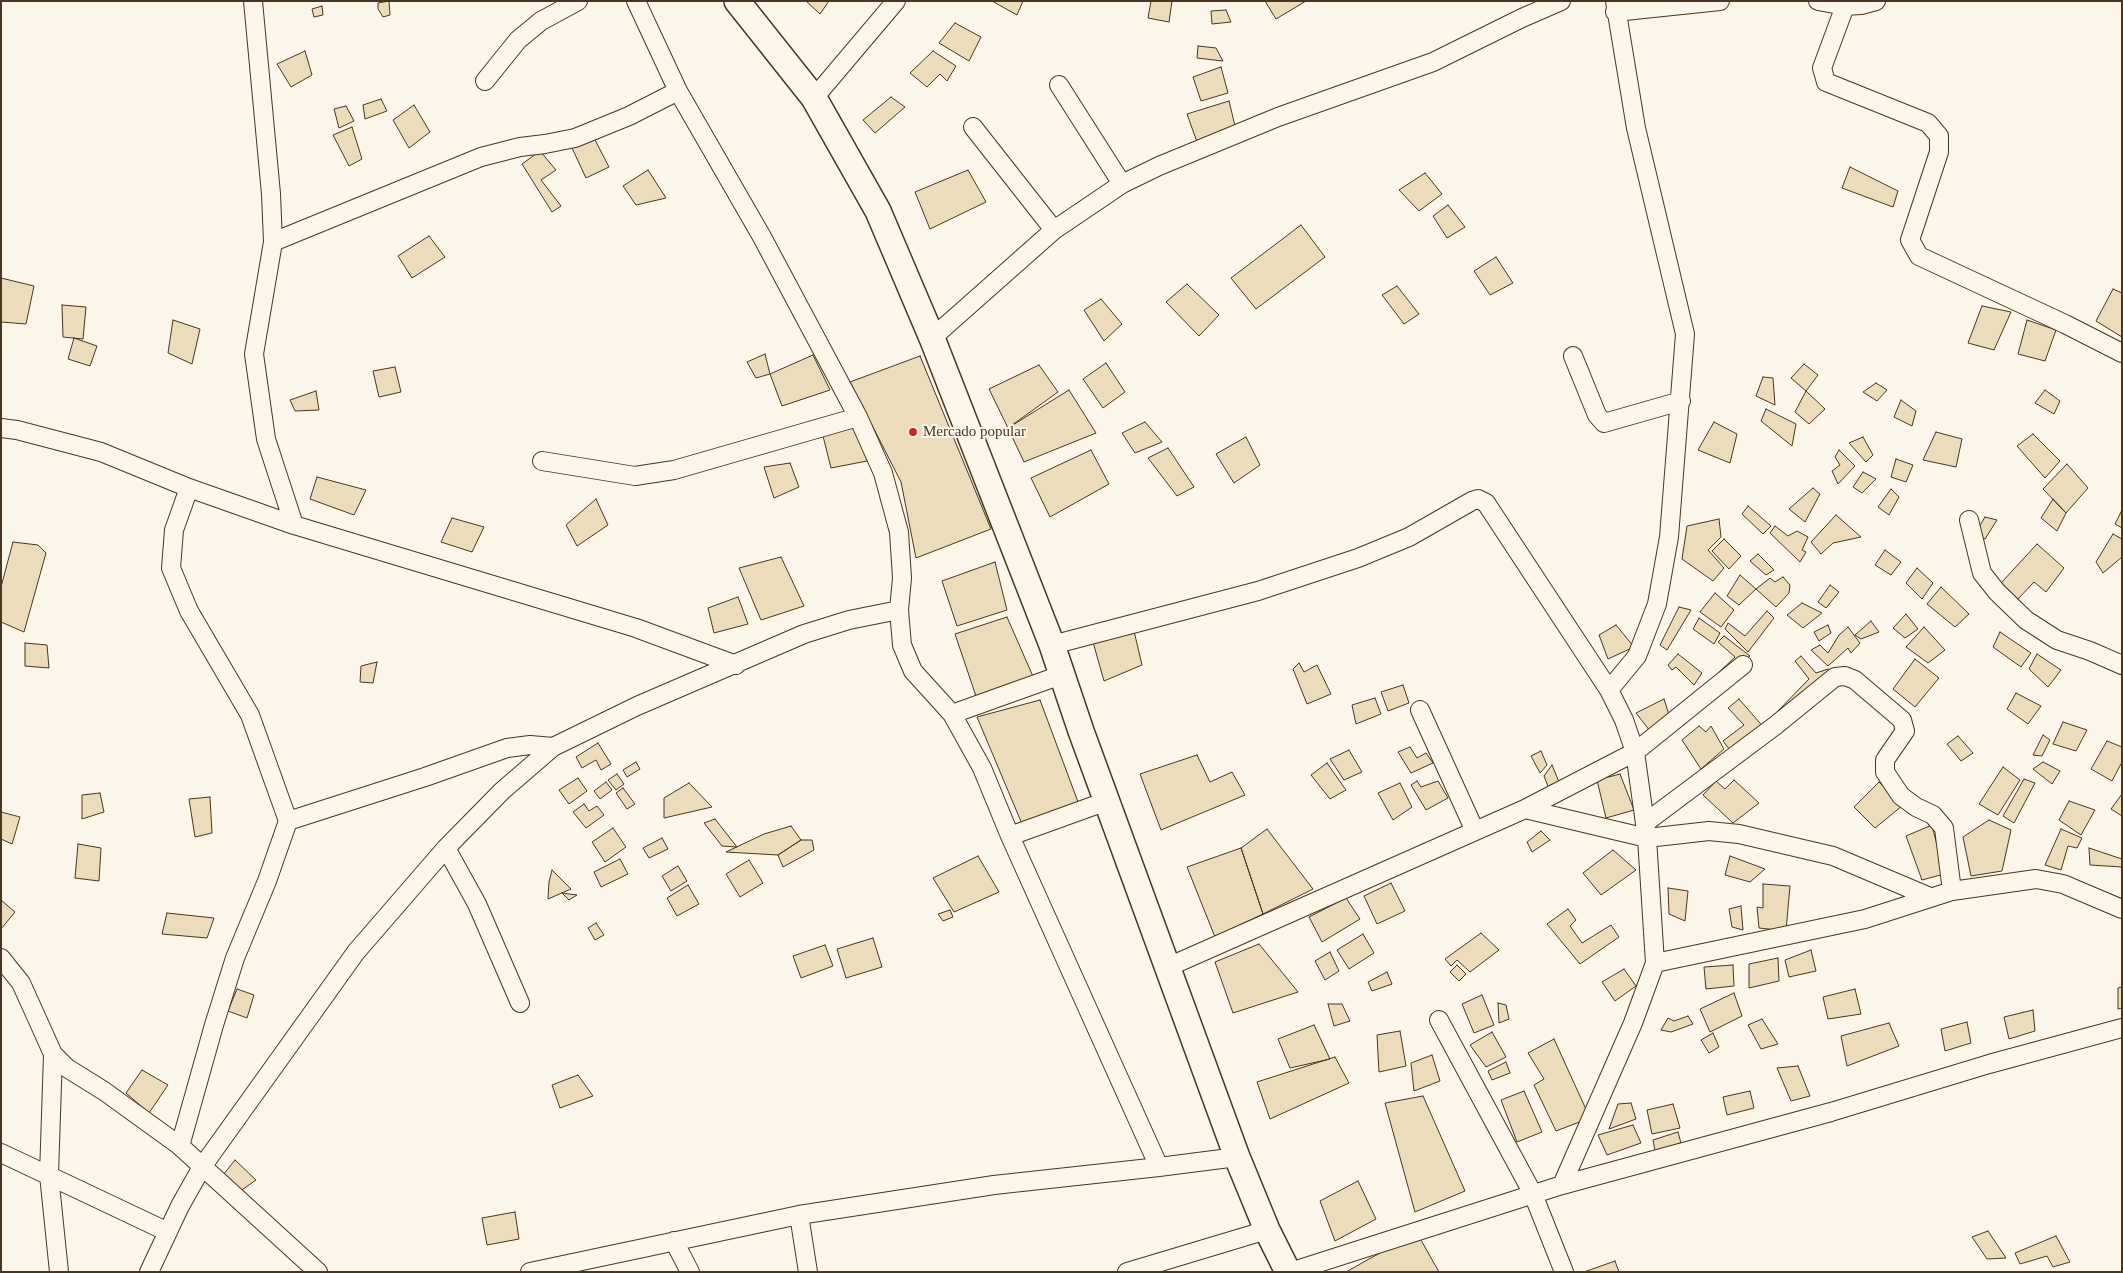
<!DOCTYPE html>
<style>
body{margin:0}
#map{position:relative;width:2123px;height:1273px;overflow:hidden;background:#fbf6e9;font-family:"Times New Roman",serif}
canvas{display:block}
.frame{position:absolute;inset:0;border:2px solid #4a3520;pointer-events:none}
</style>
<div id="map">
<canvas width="2123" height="1273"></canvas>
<div class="frame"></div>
</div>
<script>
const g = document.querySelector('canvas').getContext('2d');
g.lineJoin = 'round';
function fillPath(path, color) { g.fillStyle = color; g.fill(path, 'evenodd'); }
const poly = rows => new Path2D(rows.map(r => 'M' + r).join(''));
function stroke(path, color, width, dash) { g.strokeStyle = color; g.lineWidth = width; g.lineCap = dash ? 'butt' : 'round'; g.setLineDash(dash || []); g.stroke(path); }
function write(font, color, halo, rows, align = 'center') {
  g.font = font + ' "Times New Roman",serif'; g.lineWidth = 4; g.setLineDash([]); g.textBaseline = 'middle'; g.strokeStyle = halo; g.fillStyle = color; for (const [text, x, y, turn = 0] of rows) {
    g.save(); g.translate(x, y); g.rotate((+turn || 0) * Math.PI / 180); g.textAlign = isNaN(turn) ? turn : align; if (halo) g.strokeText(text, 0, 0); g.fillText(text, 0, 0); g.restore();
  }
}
const building = poly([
 [389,1,390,15,383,17,378,9,378,3,389,1],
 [806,1,829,1,820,14,806,1],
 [992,1,1023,1,1017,15,992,1],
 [1151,1,1172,1,1169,22,1148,18,1151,1],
 [1265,1,1306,1,1276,19,1265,1],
 [322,6,323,15,314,17,312,9,322,6],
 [1226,10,1231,22,1212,24,1211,11,1226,10],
 [955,23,981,37,969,61,939,43,955,23],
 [1198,46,1216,48,1223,61,1197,58,1198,46],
 [305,51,312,75,291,87,277,64,305,51],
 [933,51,956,66,947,81,940,74,927,87,910,73,933,51],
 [1221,67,1228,93,1201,101,1193,77,1221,67],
 [891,97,905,107,875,133,863,120,891,97],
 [381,99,387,111,365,119,363,105,381,99],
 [1229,101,1235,126,1197,142,1187,114,1229,101],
 [414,105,430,132,409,148,393,120,414,105],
 [346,106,354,121,339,128,334,109,346,106],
 [352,127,362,159,349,166,333,135,352,127],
 [594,138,609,167,586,178,572,148,594,138],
 [540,151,556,170,541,180,561,206,552,212,522,164,540,151],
 [1850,167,1898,191,1893,207,1842,188,1850,167],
 [648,170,666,198,636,205,623,186,648,170],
 [968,170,986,202,930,229,915,192,968,170],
 [1425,173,1442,194,1419,211,1399,190,1425,173],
 [1448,205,1465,227,1447,238,1433,216,1448,205],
 [1301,225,1325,257,1256,309,1231,278,1301,225],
 [429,236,445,257,412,278,398,256,429,236],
 [1496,257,1513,283,1490,295,1474,271,1496,257],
 [1,278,34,286,26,324,1,322,1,278],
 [1187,284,1219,315,1199,336,1166,302,1187,284],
 [1397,286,1419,314,1404,324,1382,295,1397,286],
 [2113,289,2122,293,2122,337,2096,321,2113,289],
 [1101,299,1122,324,1104,341,1084,310,1101,299],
 [62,305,86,307,83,339,63,337,62,305],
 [1982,306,2011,312,1994,350,1968,343,1982,306],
 [173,320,200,329,192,364,168,353,173,320],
 [2027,320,2056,330,2045,361,2018,354,2027,320],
 [74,338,97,346,90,366,68,359,74,338],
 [765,354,770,374,756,378,747,362,765,354],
 [813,355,830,390,782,406,770,374,813,355],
 [920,356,991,529,916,558,901,482,850,382,920,356],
 [1106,363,1125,392,1103,408,1083,379,1106,363],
 [1804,364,1818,375,1806,391,1791,378,1804,364],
 [1039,365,1058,392,1008,428,989,389,1039,365],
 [395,367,401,392,379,397,373,371,395,367],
 [1763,377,1773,378,1775,405,1756,396,1763,377],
 [1876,383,1887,390,1877,401,1863,392,1876,383],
 [1069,390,1096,433,1024,462,1008,428,1069,390],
 [2045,390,2060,401,2054,414,2035,403,2045,390],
 [316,391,319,410,295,411,290,400,316,391],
 [1806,391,1825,409,1809,424,1795,412,1806,391],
 [1901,400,1916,411,1912,426,1894,417,1901,400],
 [1766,409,1796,424,1792,446,1761,421,1766,409],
 [1145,422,1162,442,1135,453,1122,433,1145,422],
 [1714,422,1737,434,1730,463,1698,450,1714,422],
 [859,426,872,460,831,468,823,436,859,426],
 [1936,432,1962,439,1956,467,1923,460,1936,432],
 [2033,434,2060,461,2045,478,2017,446,2033,434],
 [1246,437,1260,465,1234,483,1216,454,1246,437],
 [1863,437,1873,455,1866,462,1849,443,1863,437],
 [1168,448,1194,487,1177,496,1148,458,1168,448],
 [1091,450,1109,484,1050,517,1031,478,1091,450],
 [1839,450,1855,466,1838,484,1832,471,1840,465,1835,457,1839,450],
 [1896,459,1913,465,1906,482,1891,477,1896,459],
 [790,463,799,487,774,498,764,467,790,463],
 [2067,464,2088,488,2066,513,2043,489,2067,464],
 [1863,472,1876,479,1862,493,1853,487,1863,472],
 [317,477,366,490,354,515,310,499,317,477],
 [1813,488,1820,494,1805,522,1789,509,1813,488],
 [1891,489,1899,497,1889,515,1878,507,1891,489],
 [596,499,608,525,577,546,566,525,596,499],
 [2053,499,2066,513,2057,531,2041,518,2053,499],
 [1748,506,1771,526,1763,534,1742,514,1748,506],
 [2122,510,2122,528,2115,524,2122,510],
 [1836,515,1861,537,1833,543,1821,554,1811,542,1836,515],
 [1985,517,1997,520,1985,539,1975,534,1985,517],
 [452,518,484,527,472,552,441,542,452,518],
 [1719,519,1721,537,1708,550,1724,568,1713,581,1682,559,1687,526,1719,519],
 [1775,526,1788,536,1797,531,1808,537,1802,550,1806,552,1800,562,1770,533,1775,526],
 [2113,534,2122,539,2122,557,2103,573,2096,562,2113,534],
 [1724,539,1741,556,1729,569,1712,551,1724,539],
 [13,542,38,545,46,553,24,632,1,622,1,587,13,542],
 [2037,544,2064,568,2046,592,2034,582,2018,599,2001,583,2037,544],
 [1885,550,1901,562,1891,575,1875,565,1885,550],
 [1758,554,1774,570,1766,575,1750,561,1758,554],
 [781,557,804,606,761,620,739,568,781,557],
 [995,562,1007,610,957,626,942,581,995,562],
 [1917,568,1933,583,1922,599,1906,583,1917,568],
 [1740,575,1756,589,1739,605,1727,596,1740,575],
 [1783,577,1790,585,1789,593,1776,607,1756,589,1770,578,1775,582,1783,577],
 [1830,585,1839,592,1826,608,1818,602,1830,585],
 [1941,587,1969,614,1955,627,1927,604,1941,587],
 [1715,593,1734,610,1721,627,1700,612,1715,593],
 [738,597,748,624,714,633,708,608,738,597],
 [1802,603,1822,613,1803,628,1787,615,1802,603],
 [1679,607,1691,610,1667,650,1660,645,1679,607],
 [1767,611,1774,618,1748,652,1725,629,1728,623,1745,636,1767,611],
 [1906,614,1918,629,1905,638,1893,628,1906,614],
 [1007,617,1035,681,979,705,955,634,1007,617],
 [1699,618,1720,633,1714,644,1693,629,1699,618],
 [1871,621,1879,632,1861,639,1855,635,1871,621],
 [1616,625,1634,647,1608,659,1599,635,1616,625],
 [1828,625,1831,633,1819,641,1814,632,1828,625],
 [1848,627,1860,643,1851,653,1848,648,1828,666,1811,650,1820,645,1828,653,1839,635,1848,627],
 [1924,627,1945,650,1928,663,1906,647,1924,627],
 [1134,631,1142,665,1104,681,1091,635,1134,631],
 [2000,632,2031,653,2021,667,1993,647,2000,632],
 [1724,636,1750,656,1715,686,1715,676,1735,657,1718,642,1724,636],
 [25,643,47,645,49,668,25,666,25,643],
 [1678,654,1702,673,1694,685,1676,667,1672,670,1668,665,1678,654],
 [2037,654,2061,670,2048,687,2029,669,2037,654],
 [1801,656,1816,673,1828,669,1834,673,1777,718,1775,714,1809,679,1795,661,1801,656],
 [1915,659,1939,678,1915,707,1893,689,1915,659],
 [377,662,373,683,360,682,361,666,377,662],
 [1299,663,1304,672,1317,665,1331,694,1307,704,1293,669,1299,663],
 [1403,685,1409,703,1388,711,1381,692,1403,685],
 [2016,693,2041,706,2028,724,2007,709,2016,693],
 [1375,698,1381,714,1356,724,1352,705,1375,698],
 [1664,699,1670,718,1650,731,1636,713,1664,699],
 [1739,699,1766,730,1733,754,1723,741,1744,725,1728,708,1739,699],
 [1040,700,1081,810,1025,831,977,717,1040,700],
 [2063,722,2087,730,2076,751,2053,744,2063,722],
 [1699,726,1706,732,1711,726,1724,749,1701,769,1682,740,1699,726],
 [2043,735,2050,740,2042,756,2033,755,2043,735],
 [1958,736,1973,753,1961,761,1947,744,1958,736],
 [2107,741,2122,747,2122,762,2112,781,2091,769,2107,741],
 [598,743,611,764,601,770,596,760,582,768,576,757,598,743],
 [1410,747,1417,758,1426,753,1433,763,1411,773,1398,752,1410,747],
 [1349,750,1362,772,1344,780,1330,759,1349,750],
 [1541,751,1547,765,1540,773,1531,756,1541,751],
 [1197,755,1210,782,1232,772,1245,795,1161,830,1140,774,1197,755],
 [636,762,640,769,627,777,623,770,636,762],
 [2043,762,2060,771,2052,784,2033,769,2043,762],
 [1327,763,1346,790,1330,799,1311,775,1327,763],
 [1552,765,1559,782,1549,789,1544,776,1552,765],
 [2003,767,2020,780,1998,815,1979,804,2003,767],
 [617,774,624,784,616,790,608,780,617,774],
 [1620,774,1634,810,1606,818,1597,780,1620,774],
 [578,778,587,791,569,804,559,790,578,778],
 [2024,779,2035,783,2014,823,2003,816,2024,779],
 [1734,780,1759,803,1733,823,1703,795,1716,781,1725,789,1734,780],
 [1417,781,1421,787,1438,781,1448,798,1426,810,1411,785,1417,781],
 [606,782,612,790,600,799,594,791,606,782],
 [1879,782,1902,806,1875,828,1854,807,1879,782],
 [689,783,712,807,664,818,664,798,689,783],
 [1400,783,1412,807,1393,820,1378,793,1400,783],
 [623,788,635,804,627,809,616,793,623,788],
 [100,793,104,812,82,819,82,795,100,793],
 [2122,794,2122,816,2111,809,2122,794],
 [210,797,212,833,195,837,189,799,210,797],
 [2069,801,2095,810,2081,835,2059,820,2069,801],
 [584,804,589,811,597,806,604,815,586,828,573,812,584,804],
 [1,812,20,817,12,844,1,839,1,812],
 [715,819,737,847,722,846,704,823,715,819],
 [1989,820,2011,830,2002,871,1971,876,1963,837,1989,820],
 [1932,825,1944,874,1922,880,1906,836,1932,825],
 [791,826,801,840,778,855,726,852,764,834,791,826],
 [613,828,626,847,605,862,592,842,613,828],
 [1267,829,1313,889,1263,914,1241,848,1267,829],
 [2061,829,2082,838,2077,848,2068,846,2061,870,2045,865,2061,829],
 [1541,831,1550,840,1532,852,1527,842,1541,831],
 [662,838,668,849,649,858,643,848,662,838],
 [801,840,812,840,814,850,783,867,778,855,801,840],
 [78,844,101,848,99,881,75,878,78,844],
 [1241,848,1263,914,1215,937,1187,867,1241,848],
 [2089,848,2122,859,2122,867,2090,865,2089,848],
 [1613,850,1636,870,1601,895,1583,873,1613,850],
 [978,856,999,892,954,912,933,878,978,856],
 [1730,856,1765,869,1750,882,1725,875,1730,856],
 [620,859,628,874,601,887,594,872,620,859],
 [749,860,763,883,740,897,726,874,749,860],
 [678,866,687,881,671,891,662,876,678,866],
 [552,870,571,889,548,899,549,882,552,870],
 [1391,883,1405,911,1377,924,1364,896,1391,883],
 [1763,884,1790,886,1786,931,1759,928,1757,907,1763,908,1763,884],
 [688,885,699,904,677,916,667,898,688,885],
 [1668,888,1688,891,1685,921,1669,914,1668,888],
 [562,893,577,895,569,900,562,893],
 [1346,898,1360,919,1322,942,1309,917,1346,898],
 [1,900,15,912,1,929,1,900],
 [1741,906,1743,930,1732,927,1729,909,1741,906],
 [1568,909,1576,920,1570,926,1582,943,1611,925,1619,937,1580,964,1547,924,1568,909],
 [950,910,953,917,943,921,938,914,950,910],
 [167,913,214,918,207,938,162,934,167,913],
 [596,923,604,935,595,940,588,928,596,923],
 [1481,933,1499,950,1470,972,1457,960,1451,966,1445,959,1481,933],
 [1363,934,1374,953,1349,969,1337,950,1363,934],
 [873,938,882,967,846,978,837,949,873,938],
 [1259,944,1298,992,1233,1013,1215,962,1259,944],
 [825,945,833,966,801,978,793,956,825,945],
 [1811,950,1816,971,1789,977,1785,960,1811,950],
 [1330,952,1339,971,1325,980,1315,961,1330,952],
 [1778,958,1779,981,1749,988,1749,964,1778,958],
 [1457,965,1466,974,1459,981,1450,972,1457,965],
 [1733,965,1734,986,1706,989,1704,967,1733,965],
 [1624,969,1636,986,1615,1001,1602,982,1624,969],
 [1387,972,1392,984,1372,991,1368,982,1387,972],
 [2122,987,2122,1008,2118,1009,2118,988,2122,987],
 [237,989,254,995,247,1018,228,1011,237,989],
 [1855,989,1861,1014,1828,1019,1823,997,1855,989],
 [1734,993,1742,1016,1710,1032,1700,1009,1734,993],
 [1482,995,1494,1025,1474,1033,1462,1004,1482,995],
 [1498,1003,1506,1005,1509,1019,1499,1023,1498,1003],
 [1328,1004,1342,1004,1350,1021,1334,1026,1328,1004],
 [2033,1010,2035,1031,2009,1039,2004,1017,2033,1010],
 [1688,1016,1693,1024,1671,1032,1661,1030,1668,1018,1674,1021,1688,1016],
 [1762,1019,1778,1044,1761,1049,1748,1025,1762,1019],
 [1967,1022,1971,1043,1945,1051,1941,1029,1967,1022],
 [1889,1023,1899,1046,1847,1066,1841,1036,1889,1023],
 [1314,1025,1330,1059,1290,1068,1278,1039,1314,1025],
 [1400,1031,1406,1066,1379,1072,1377,1035,1400,1031],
 [1492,1032,1506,1057,1486,1067,1470,1045,1492,1032],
 [1713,1033,1719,1047,1709,1053,1701,1040,1713,1033],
 [1554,1039,1590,1118,1556,1131,1534,1085,1544,1079,1528,1053,1554,1039],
 [1432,1055,1440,1081,1414,1091,1411,1063,1432,1055],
 [1335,1057,1349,1083,1270,1119,1257,1082,1335,1057],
 [1506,1062,1510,1073,1492,1080,1488,1071,1506,1062],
 [1798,1066,1810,1096,1791,1101,1777,1068,1798,1066],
 [142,1070,168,1085,149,1113,126,1093,142,1070],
 [578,1075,593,1096,560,1108,552,1085,578,1075],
 [1524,1091,1542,1132,1517,1142,1501,1100,1524,1091],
 [1750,1091,1754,1108,1727,1115,1723,1097,1750,1091],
 [1423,1096,1465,1191,1415,1212,1385,1103,1423,1096],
 [1631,1103,1636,1119,1609,1129,1618,1104,1631,1103],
 [1673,1104,1680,1128,1652,1134,1647,1110,1673,1104],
 [1633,1125,1641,1143,1607,1155,1598,1135,1633,1125],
 [1678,1132,1681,1143,1655,1151,1653,1140,1678,1132],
 [235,1160,256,1180,239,1192,223,1175,235,1160],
 [1358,1181,1376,1219,1335,1241,1320,1201,1358,1181],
 [515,1212,519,1239,487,1245,482,1218,515,1212],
 [1988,1231,2006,1258,1987,1259,1972,1237,1988,1231],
 [1417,1233,1439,1272,1346,1272,1369,1259,1417,1233],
 [2056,1236,2070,1262,2053,1267,2047,1256,2020,1264,2015,1253,2056,1236],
 [1615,1261,1619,1272,1584,1272,1615,1261]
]);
fillPath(building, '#ecdcbc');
stroke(building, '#4a3520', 1);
const street = poly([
 [253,1,271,194,273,242,254,354,266,439,294,525],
 [636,1,678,91,762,237,858,417,883,473,899,532,902,578,899,610,902,645,913,671,952,714,982,768,1010,836,1159,1167],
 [1818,1,1845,6,1861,5,1876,1],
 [1845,6,1822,68,1826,82,1928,123,1939,136,1939,152,1910,240,1919,256,2065,324,2122,353],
 [1615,12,1720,1],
 [485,81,518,40,541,21,578,1],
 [1059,85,1122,184],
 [814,98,896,1],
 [973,127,1054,230],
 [273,242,481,157,520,147,545,144,575,138,629,116,678,91],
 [932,338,1054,230,1122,184,1159,166,1278,117,1433,62,1522,18,1561,1],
 [1573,356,1597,415,1604,423,1681,401],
 [1,428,17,430,101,452,189,488,294,525,636,628,736,665],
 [542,461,635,476,674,470,858,417],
 [189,488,174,530,171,568,189,611,250,715,288,821,267,881,235,958,214,1025,180,1146,318,1272],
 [1969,520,1982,573,1997,592,2026,620,2057,640,2090,651,2122,665],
 [1052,645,1258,591,1358,558,1409,537,1472,501,1478,499,1486,503,1609,690,1624,720,1635,752,1647,838,1655,963,1633,1023,1562,1185],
 [1609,690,1637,656,1657,604,1669,537,1685,334,1636,128,1615,1],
 [1420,710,1475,831],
 [952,714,1061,675],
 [1525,809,1647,838,1709,831,1739,834,1833,856,1930,897],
 [288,821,425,777,507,748,530,745,553,747],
 [1645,823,1776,725,1835,677,1845,676,1855,680,1902,720,1905,731,1885,760,1885,772,1901,796,1916,807,1933,815,1944,828,1952,891],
 [1010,836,1107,801],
 [446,848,477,904,520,1003],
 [1,958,21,983,53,1054,67,1068,104,1091,180,1146],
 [1655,963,1865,919,1952,891,2036,879,2063,884,2122,909],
 [1168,967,1525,809,1635,752,1743,665],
 [1439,1020,1533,1194,1564,1272],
 [53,1054,49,1175,59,1272],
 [1,1153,168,1232],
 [799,1215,808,1272],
 [674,1241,690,1272],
 [149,1272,180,1206,202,1167,356,952,446,848,502,791,553,747,637,706,804,634,849,620,899,610],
 [530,1272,799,1215,994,1185,1159,1167,1237,1157],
 [1127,1272,1267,1230],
 [1290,1272,1562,1185,1831,1112,1989,1064,2122,1028]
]);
const secondary = poly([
 [737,1,814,98,878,211,932,338,1052,645,1081,731,1237,1157,1267,1230,1288,1272]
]);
stroke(street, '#4a3520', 20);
stroke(secondary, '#4a3520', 28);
stroke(street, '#fbf6e9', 18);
stroke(secondary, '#fbf6e9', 25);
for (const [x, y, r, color] of [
 [913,432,5,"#c62828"]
]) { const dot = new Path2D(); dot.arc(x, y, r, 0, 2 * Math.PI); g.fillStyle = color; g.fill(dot); stroke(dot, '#fbf6e9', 2); }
write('15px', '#4a3520', '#fbf6e9', [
 ["Mercado popular",923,432]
], 'left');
</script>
